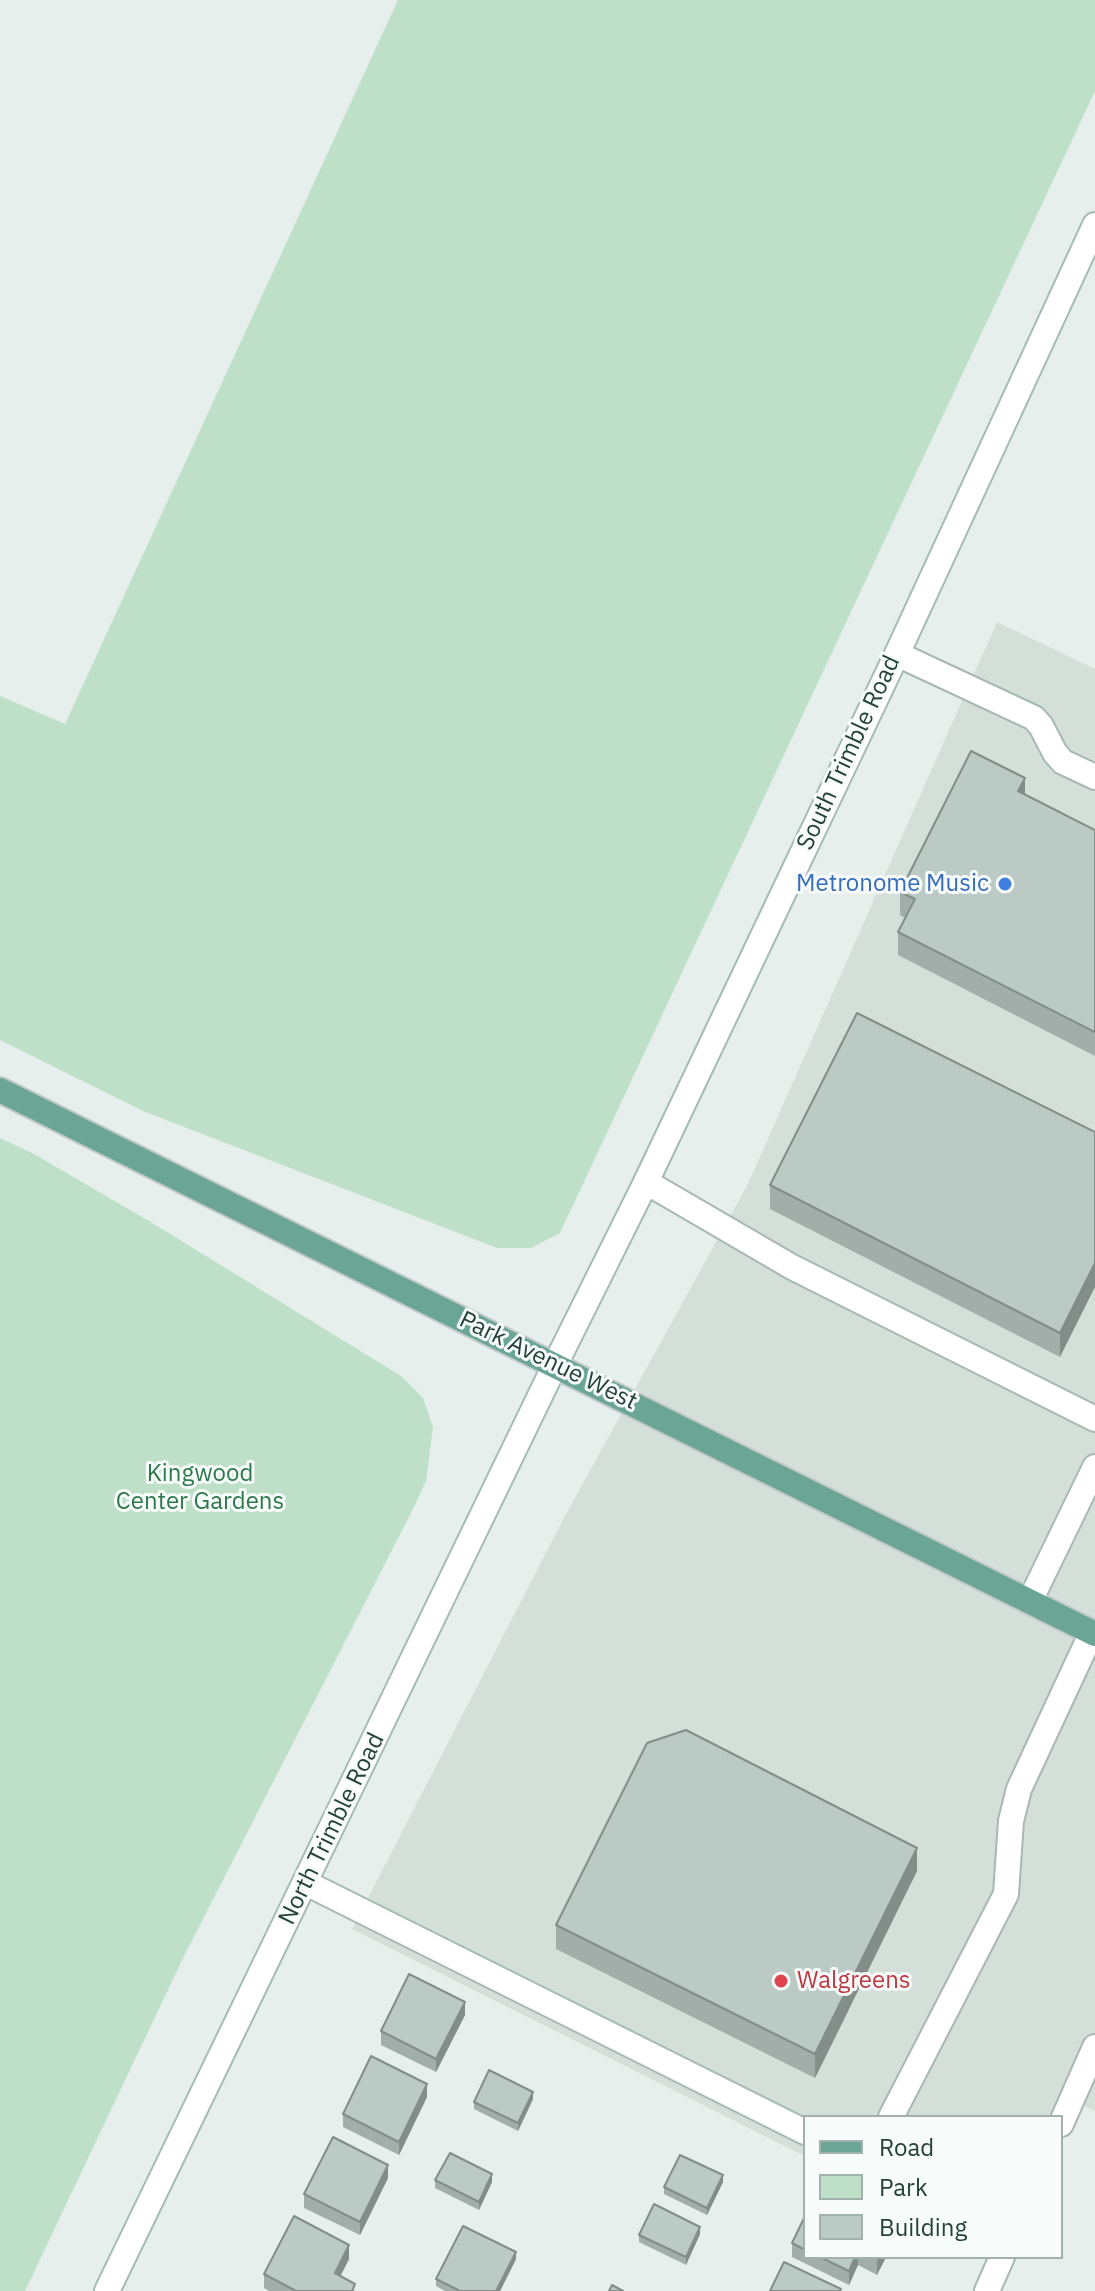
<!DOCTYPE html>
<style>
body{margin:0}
#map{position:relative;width:1095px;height:2291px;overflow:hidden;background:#e6efeb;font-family:"IBM Plex Sans",sans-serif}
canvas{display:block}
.legend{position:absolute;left:803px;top:2115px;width:260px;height:144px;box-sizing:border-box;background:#f7fbf9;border:2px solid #a3b1ad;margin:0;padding:10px 14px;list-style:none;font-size:24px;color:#24423a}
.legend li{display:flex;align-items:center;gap:16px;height:40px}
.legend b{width:40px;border:2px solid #a3b1ad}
</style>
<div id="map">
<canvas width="1095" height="2291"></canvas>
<ul class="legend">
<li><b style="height:10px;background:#6aa596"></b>Road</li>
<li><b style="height:22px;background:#bfe0c8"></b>Park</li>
<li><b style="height:22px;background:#bbcac4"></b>Building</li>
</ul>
</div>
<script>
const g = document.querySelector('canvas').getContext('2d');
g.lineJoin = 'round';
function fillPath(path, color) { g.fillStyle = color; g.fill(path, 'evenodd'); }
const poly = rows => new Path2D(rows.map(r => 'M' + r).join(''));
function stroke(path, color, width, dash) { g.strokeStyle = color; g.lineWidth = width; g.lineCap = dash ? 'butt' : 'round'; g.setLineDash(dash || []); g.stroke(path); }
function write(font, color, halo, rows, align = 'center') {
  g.font = font + ' "IBM Plex Sans",sans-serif'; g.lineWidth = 6; g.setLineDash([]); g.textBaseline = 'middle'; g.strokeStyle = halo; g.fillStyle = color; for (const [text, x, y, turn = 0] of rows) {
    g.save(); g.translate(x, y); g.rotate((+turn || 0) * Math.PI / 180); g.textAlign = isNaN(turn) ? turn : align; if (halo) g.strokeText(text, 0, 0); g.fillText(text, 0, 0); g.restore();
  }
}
fillPath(poly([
 [997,622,1095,669,1095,2111,1074,2101,1061,2117,805,2117,805,2156,352,1929,565,1516,748,1184]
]), '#d4dfda');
fillPath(poly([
 [398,0,1095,0,1095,91,560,1233,531,1248,497,1248,143,1111,0,1040,0,696,65,724],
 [0,1138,34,1154,149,1221,401,1376,423,1398,433,1427,426,1481,413,1509,184,1956,25,2291,0,2291]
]), '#bfe0c8');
const lane = poly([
 [897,654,1034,718,1041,726,1055,753,1063,762,1095,777],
 [646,1182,792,1267,1095,1419],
 [1030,1601,1095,1467],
 [306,1883,805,2132],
 [891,2117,1006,1894,1011,1821,1019,1789,1092,1632]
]);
const street = poly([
 [1061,2124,1095,2047],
 [987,2291,1002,2257]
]);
const secondary = poly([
 [107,2291,555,1365,646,1182,897,654,1095,225]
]);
const primary = poly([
 [0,1090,1095,1634]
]);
stroke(lane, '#a8b8b2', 28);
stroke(street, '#a8b8b2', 28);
stroke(secondary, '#a4bbb3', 28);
stroke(primary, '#c2cac8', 28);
stroke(lane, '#fff', 24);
stroke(street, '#fff', 24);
stroke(secondary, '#fff', 24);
stroke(primary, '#6aa596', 24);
fillPath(poly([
 [1025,794,1095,830,1095,1056,898,955,898,932,905,918,900,915,900,892],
 [1095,1132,1060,1357,770,1209,770,1185],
 [917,1871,815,2078,556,1949,556,1925],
 [465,2015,436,2072,381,2045,381,2031],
 [427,2097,399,2155,343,2127,343,2114],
 [533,2099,518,2131,474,2109,474,2102],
 [388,2178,360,2235,304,2208,304,2194],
 [435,2180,492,2182,479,2210,435,2188],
 [723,2182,707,2215,664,2194,664,2187],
 [805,2216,805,2257,886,2257,877,2275,858,2265,849,2285,792,2257,792,2243],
 [700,2234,686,2265,639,2242,639,2235],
 [349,2259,340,2276,355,2291,269,2291,264,2288,264,2274],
 [516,2259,500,2291,445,2291,436,2286,436,2279]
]), '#a1aea9');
fillPath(poly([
 [1025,778,1025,801,1018,791],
 [1095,1263,1095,1287,1060,1357,1060,1333],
 [917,1848,917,1871,815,2078,815,2054],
 [465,2002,465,2015,436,2072,436,2059],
 [427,2084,427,2097,399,2155,399,2142],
 [533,2092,533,2099,518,2131,518,2123],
 [388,2165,388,2178,360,2235,360,2222],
 [492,2174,492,2182,479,2210,479,2202],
 [723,2175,723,2182,707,2215,707,2208],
 [700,2227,700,2234,686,2265,686,2257],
 [349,2245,349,2259,335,2287,335,2273],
 [516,2252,516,2259,500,2291,496,2291],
 [855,2257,858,2257,858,2265,849,2285,849,2271],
 [879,2257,886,2257,877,2275,877,2261]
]), '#838d89');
const building = poly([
 [971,751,1025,778,1018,791,1095,830,1095,1032,898,932,915,899,900,892,971,751],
 [857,1013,1095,1132,1095,1263,1060,1333,770,1185,857,1013],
 [686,1730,917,1848,815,2054,556,1925,647,1743,686,1730],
 [409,1974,465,2002,436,2059,381,2031,409,1974],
 [371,2056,427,2084,399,2142,343,2114,371,2056],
 [489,2070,533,2092,518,2123,474,2102,489,2070],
 [333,2137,388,2165,360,2222,304,2194,333,2137],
 [450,2153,492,2174,479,2202,435,2180,450,2153],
 [680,2155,723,2175,707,2208,664,2187,680,2155],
 [654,2204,700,2227,686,2257,639,2235,654,2204],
 [294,2216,349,2245,335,2273,355,2284,352,2291,296,2291,264,2274,294,2216],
 [805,2216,805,2250,792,2243,805,2216],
 [463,2226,516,2252,496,2291,460,2291,436,2279,463,2226],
 [820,2257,855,2257,849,2271,820,2257],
 [784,2262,841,2289,840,2291,770,2291,784,2262],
 [612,2285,623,2291,609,2291,612,2285]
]);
fillPath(building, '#bbcac4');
stroke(building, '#838d89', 2);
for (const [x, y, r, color] of [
 [1005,884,8,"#3f7fe0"],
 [781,1981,8,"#e0444e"]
]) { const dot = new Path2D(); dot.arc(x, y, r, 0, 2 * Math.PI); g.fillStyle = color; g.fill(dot); stroke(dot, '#f7fbf9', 3); }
write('24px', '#24423a', '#f7fbf9', [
 ["South Trimble Road",849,753,-65],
 ["Park Avenue West",548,1361,26],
 ["North Trimble Road",332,1829,-64]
]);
write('24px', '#366cbe', '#f7fbf9', [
 ["Metronome Music",989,884]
], 'right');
write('24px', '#2d7a4b', '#f7fbf9', [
 ["Kingwood",200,1474],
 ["Center Gardens",200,1502]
]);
write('24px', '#be3a42', '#f7fbf9', [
 ["Walgreens",797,1981]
], 'left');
</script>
